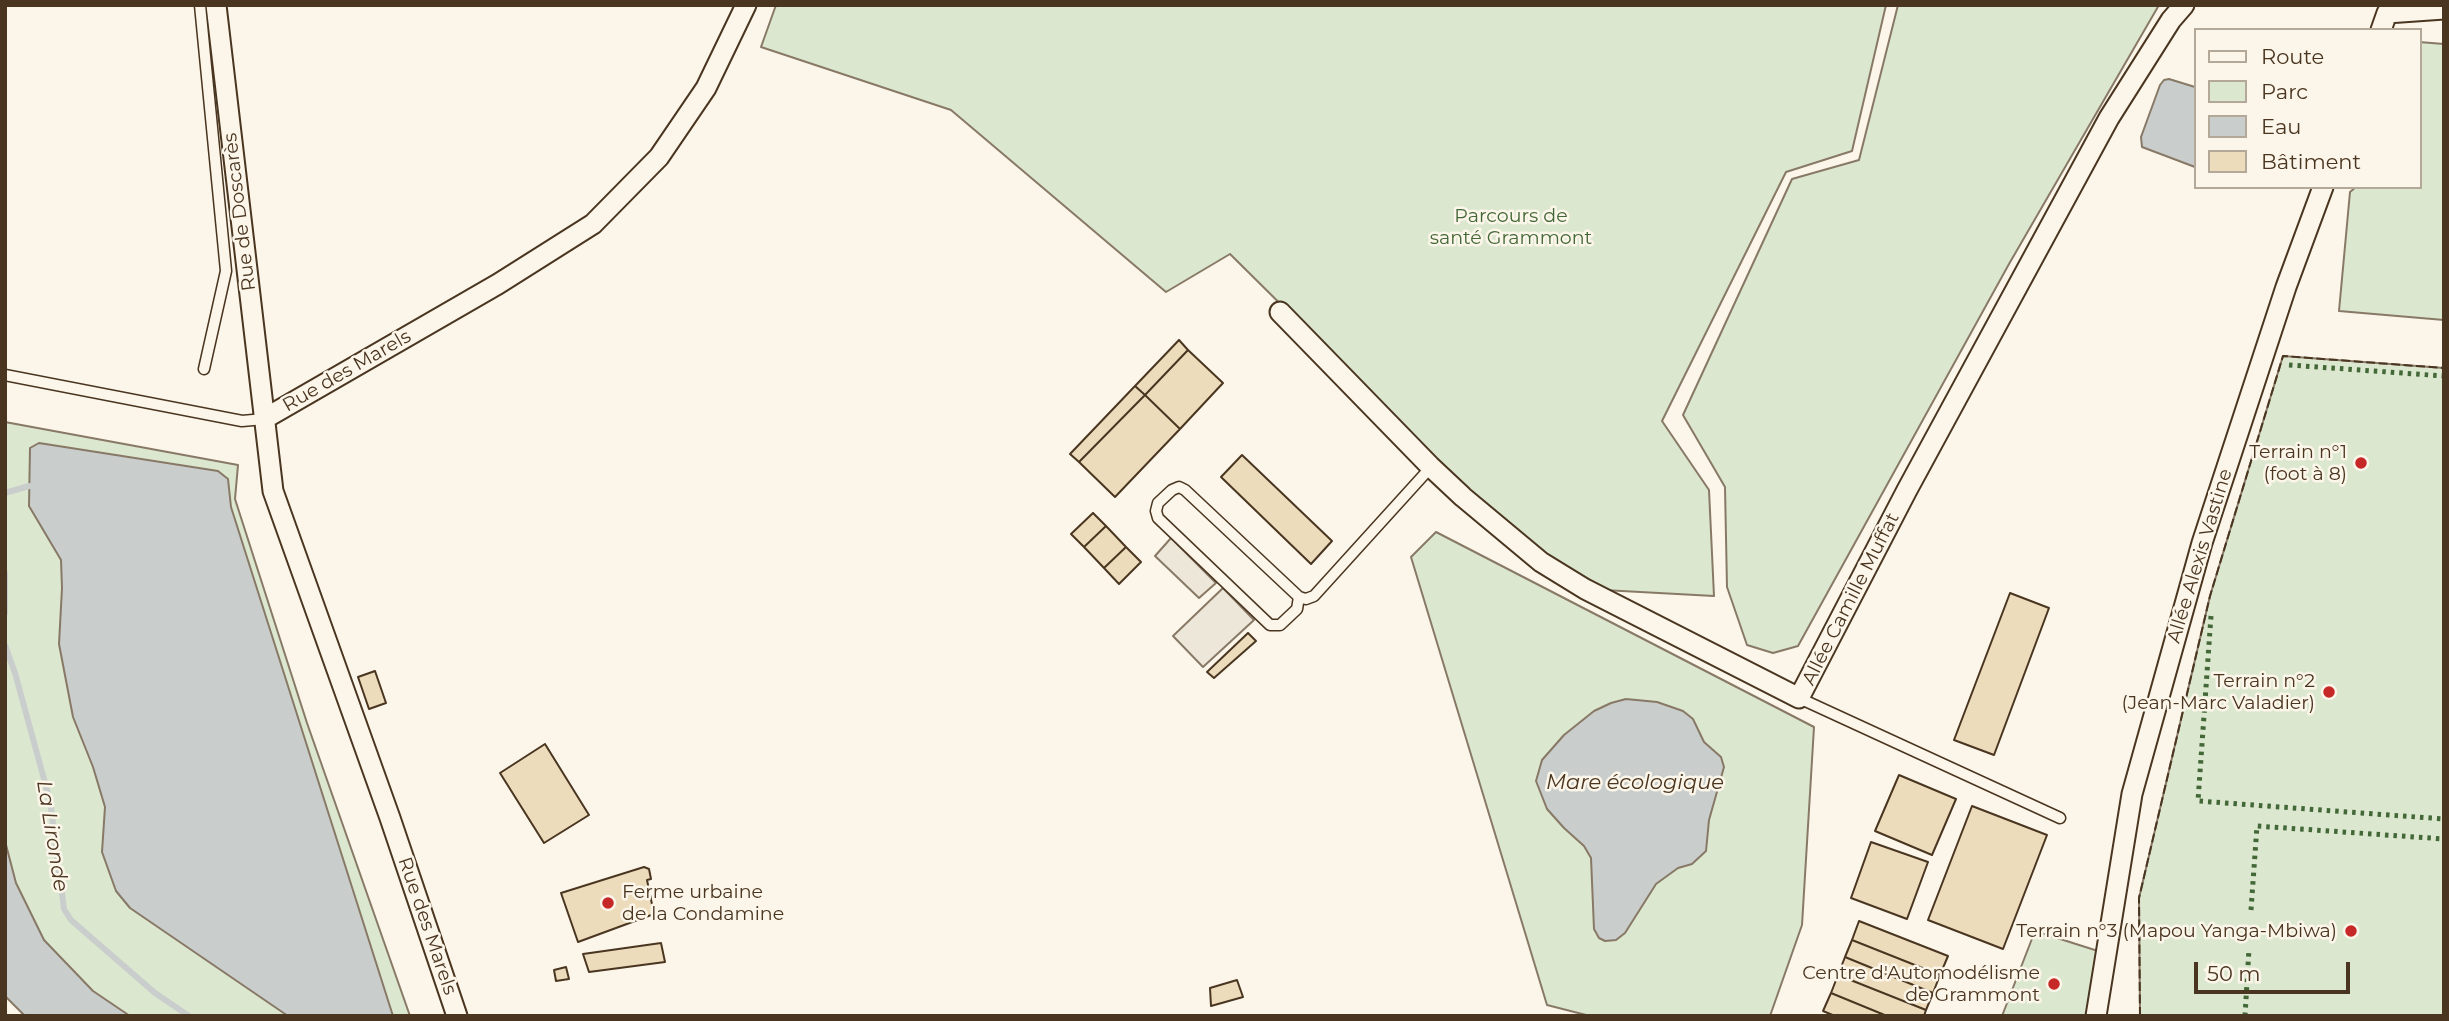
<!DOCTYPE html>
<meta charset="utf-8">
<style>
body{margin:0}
#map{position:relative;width:2449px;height:1021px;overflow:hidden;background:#fbf6e9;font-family:Montserrat,sans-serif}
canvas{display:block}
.frame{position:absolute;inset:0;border:7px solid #4a3520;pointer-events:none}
.legend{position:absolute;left:2194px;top:28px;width:228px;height:161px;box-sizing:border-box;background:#fbf6e9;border:2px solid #b4a999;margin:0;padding:9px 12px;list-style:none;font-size:21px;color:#4a3520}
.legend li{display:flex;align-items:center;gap:14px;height:35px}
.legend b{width:35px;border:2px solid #b4a999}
.scale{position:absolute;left:2194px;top:962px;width:156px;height:32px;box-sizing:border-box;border:4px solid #4a3520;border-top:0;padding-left:9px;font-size:21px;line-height:24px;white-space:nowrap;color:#4a3520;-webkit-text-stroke:5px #fbf6e9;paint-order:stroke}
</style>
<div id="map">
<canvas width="2449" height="1021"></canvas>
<div class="frame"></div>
<ul class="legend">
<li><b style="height:9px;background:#fbf6e9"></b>Route</li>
<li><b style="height:19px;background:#dce7d0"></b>Parc</li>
<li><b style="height:19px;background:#c9cecd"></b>Eau</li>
<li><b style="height:19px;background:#ecdcbc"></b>Bâtiment</li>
</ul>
<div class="scale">50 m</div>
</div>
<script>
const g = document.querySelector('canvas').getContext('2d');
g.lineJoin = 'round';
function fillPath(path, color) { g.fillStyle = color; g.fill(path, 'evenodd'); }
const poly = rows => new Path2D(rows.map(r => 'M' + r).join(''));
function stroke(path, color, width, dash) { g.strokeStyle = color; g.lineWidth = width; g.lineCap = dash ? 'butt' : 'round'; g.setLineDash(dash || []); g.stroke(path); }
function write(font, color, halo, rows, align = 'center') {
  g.font = font + ' Montserrat,sans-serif'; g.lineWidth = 5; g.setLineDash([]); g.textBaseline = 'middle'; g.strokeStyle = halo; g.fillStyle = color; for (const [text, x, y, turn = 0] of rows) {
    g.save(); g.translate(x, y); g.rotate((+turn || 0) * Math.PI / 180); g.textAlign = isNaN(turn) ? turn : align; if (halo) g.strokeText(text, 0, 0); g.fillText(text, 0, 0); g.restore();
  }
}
const green = poly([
 [776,5,1886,5,1852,151,1786,172,1662,421,1709,490,1714,596,1585,589,1541,562,1230,254,1166,292,951,110,761,47,776,5],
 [1898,5,2159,5,2009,264,1798,646,1773,653,1747,645,1727,587,1725,487,1683,415,1792,179,1859,160,1898,5],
 [2419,42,2444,44,2444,320,2339,311,2350,192,2356,187,2419,187,2419,42],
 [2283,356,2444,368,2444,1016,2140,1016,2139,898,2210,596,2283,356],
 [5,422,238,465,235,499,307,723,410,1016,33,1016,5,987,5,422],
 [1436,532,1814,727,1802,925,1770,1016,1590,1016,1547,1005,1411,557,1436,532],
 [2035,931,2098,951,2087,1016,2002,1016,2035,931]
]);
fillPath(green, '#dce7d0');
stroke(green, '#887966', 2);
const parking = poly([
 [1171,538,1216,583,1199,598,1155,556,1171,538],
 [1223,588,1254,620,1203,667,1173,636,1223,588]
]);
fillPath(parking, '#ede7d9');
stroke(parking, '#887966', 2);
const water = poly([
 [2169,79,2195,87,2195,167,2142,147,2141,137,2160,85,2164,80,2169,79],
 [39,443,218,471,228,479,231,507,393,1016,288,1016,130,908,116,891,102,852,105,807,93,767,73,717,59,644,62,588,61,560,29,506,30,448,39,443],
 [1626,699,1657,702,1683,711,1693,719,1704,742,1721,757,1724,767,1709,820,1706,851,1692,864,1678,868,1656,884,1625,933,1616,940,1605,941,1599,938,1594,929,1591,858,1584,846,1564,828,1547,809,1536,781,1542,760,1564,735,1594,711,1611,703,1626,699],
 [5,841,16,883,44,940,93,991,130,1016,25,1016,5,996,5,841]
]);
fillPath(water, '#c9cecd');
stroke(water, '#887966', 2);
stroke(poly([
 [5,493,29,486],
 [5,573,5,613],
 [5,645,15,673,50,801,64,909,71,920,155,993,189,1016]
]), '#c9cecd', 6);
const building = poly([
 [1179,340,1188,350,1145,395,1135,386,1179,340],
 [1188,350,1223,383,1180,429,1145,395,1188,350],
 [1135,386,1145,395,1079,462,1070,454,1135,386],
 [1145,395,1180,429,1115,497,1079,462,1145,395],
 [1242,455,1332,541,1311,564,1221,477,1242,455],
 [1093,513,1106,526,1084,547,1071,534,1093,513],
 [1106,526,1126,547,1104,568,1084,547,1106,526],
 [1126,547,1141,562,1119,584,1104,568,1126,547],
 [2010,593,2049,608,1994,755,1954,740,2010,593],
 [1248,633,1256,641,1214,678,1207,672,1248,633],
 [375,671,386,703,369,709,358,677,375,671],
 [545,744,589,815,544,843,500,773,545,744],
 [1899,775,1956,799,1932,855,1875,831,1899,775],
 [1972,806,2047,835,2003,949,1928,920,1972,806],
 [1871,842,1928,862,1907,919,1851,898,1871,842],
 [644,867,649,869,651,879,647,880,654,914,578,942,561,893,644,867],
 [1859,921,1948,956,1940,975,1852,940,1859,921],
 [1852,940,1940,975,1933,993,1845,957,1852,940],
 [661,943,665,962,589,972,583,954,661,943],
 [1845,957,1933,993,1926,1010,1838,975,1845,957],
 [566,967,569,979,556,981,554,970,566,967],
 [1838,975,1926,1010,1924,1016,1887,1016,1831,993,1838,975],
 [1237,980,1243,997,1211,1006,1210,988,1237,980],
 [1831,993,1887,1016,1835,1016,1823,1011,1831,993]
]);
fillPath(building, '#ecdcbc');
stroke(building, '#4a3520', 2);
const service = poly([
 [200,5,226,271,204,369],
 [5,375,242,421,264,419],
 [1299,597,1297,609,1280,625,1270,625,1158,518,1156,511,1158,503,1172,490,1179,487,1185,490,1299,597,1306,599,1314,596,1431,467],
 [1799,698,2060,818]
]);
const minor = poly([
 [216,5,273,491,390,818,457,1016],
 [2387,13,2444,9],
 [2381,30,2387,13],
 [1280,312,1431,467,1463,497,1541,562,1585,589,1799,698,1907,490,2109,118,2171,20,2184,5],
 [264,419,498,284,593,224,659,157,706,88,746,5],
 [2096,1016,2132,794,2202,543,2286,287,2323,187]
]);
stroke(service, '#4a3520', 13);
stroke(minor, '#4a3520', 23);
stroke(service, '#fbf6e9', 10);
stroke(minor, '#fbf6e9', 19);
stroke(poly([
 [2289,365,2444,376],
 [2211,616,2198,801,2444,819],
 [2251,910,2257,826,2444,839],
 [2245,1016,2249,949]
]), '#436837', 5, [3.5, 5]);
stroke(poly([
 [2140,1016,2139,898,2210,596,2283,356,2444,368]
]), '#4a3520', 2, [9, 3.5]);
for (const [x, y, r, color] of [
 [2361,463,7,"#c62828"],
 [2329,692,7,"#c62828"],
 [608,903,7,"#c62828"],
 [2351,931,7,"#c62828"],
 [2054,984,7,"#c62828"]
]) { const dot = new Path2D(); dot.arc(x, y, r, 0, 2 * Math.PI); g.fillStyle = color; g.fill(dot); stroke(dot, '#fbf6e9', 2.5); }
write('19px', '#4a3520', '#fbf6e9', [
 ["Rue de Doscarès",240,212,-97],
 ["Rue des Marels",347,371,-30],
 ["Allée Alexis Vastine",2200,556,-73],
 ["Allée Camille Muffat",1851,599,-63],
 ["Rue des Marels",427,926,71]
]);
write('19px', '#436837', '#fbf6e9', [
 ["Parcours de",1511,216],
 ["santé Grammont",1511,238]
]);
write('19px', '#4a3520', '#fbf6e9', [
 ["Terrain n°1",2347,452],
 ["(foot à 8)",2347,474],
 ["Terrain n°2",2315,681],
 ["(Jean-Marc Valadier)",2315,703],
 ["Ferme urbaine",622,892,"left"],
 ["de la Condamine",622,914,"left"],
 ["Terrain n°3 (Mapou Yanga-Mbiwa)",2337,931],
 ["Centre d'Automodélisme",2040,973],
 ["de Grammont",2040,995]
], 'right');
write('italic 21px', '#4a3520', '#fbf6e9', [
 ["Mare écologique",1635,783],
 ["La Lironde",52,836,81]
]);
</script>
